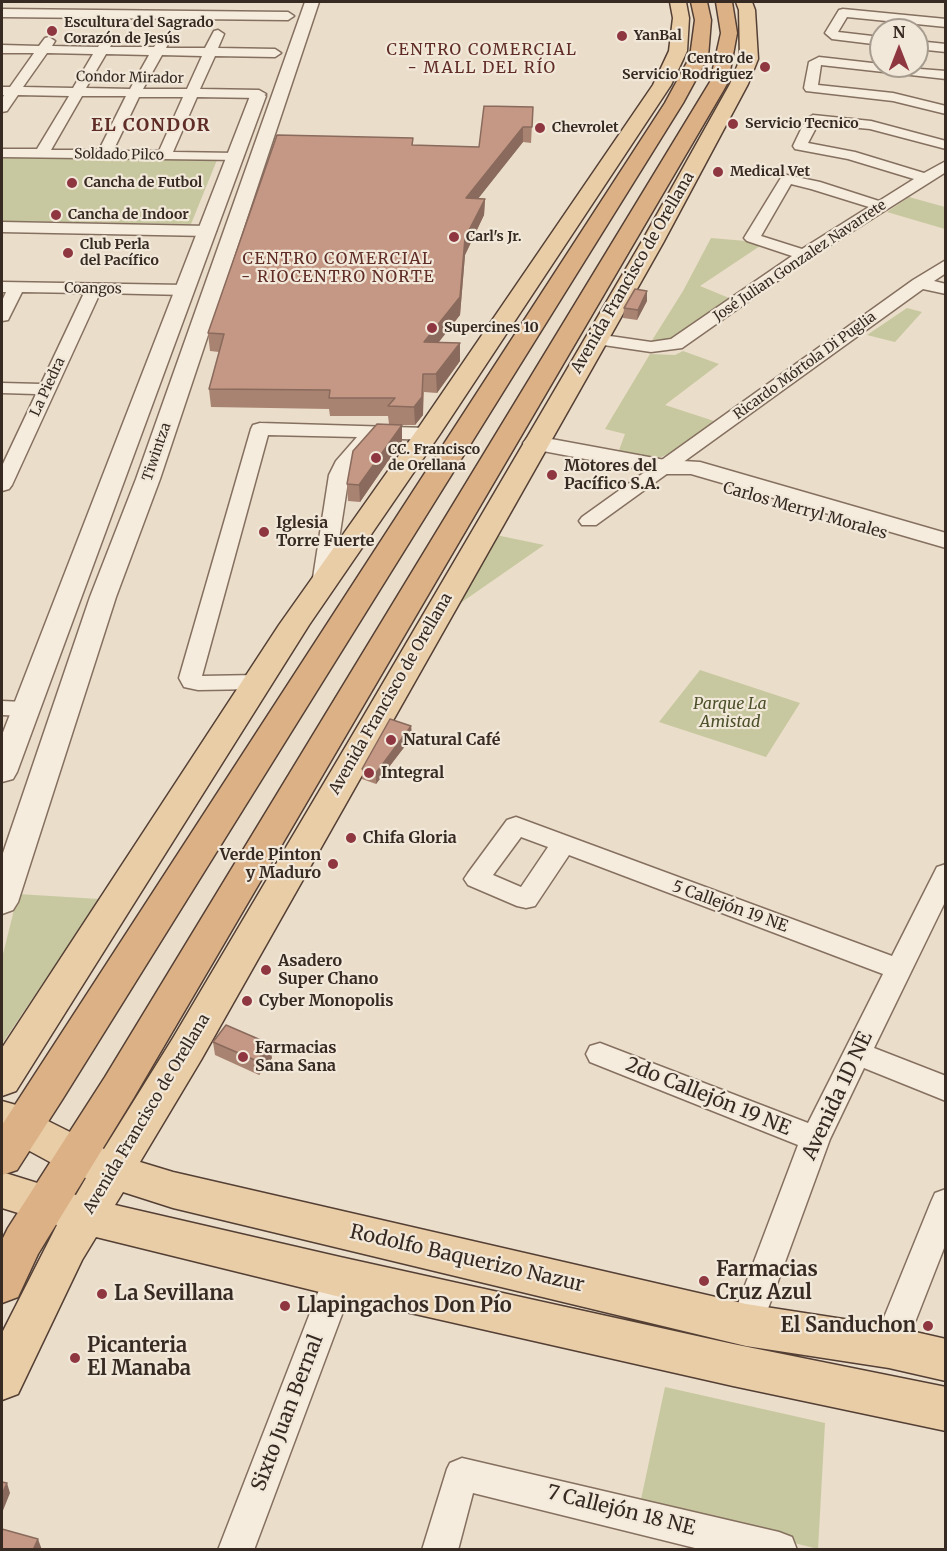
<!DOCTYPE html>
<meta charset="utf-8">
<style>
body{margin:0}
#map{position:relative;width:947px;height:1551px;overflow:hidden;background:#eaddca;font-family:Merriweather,serif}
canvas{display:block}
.frame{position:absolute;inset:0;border:3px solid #372a22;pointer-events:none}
.north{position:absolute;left:869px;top:18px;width:60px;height:60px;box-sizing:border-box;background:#f2e8d9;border:2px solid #a79c90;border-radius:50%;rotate:0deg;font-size:16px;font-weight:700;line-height:24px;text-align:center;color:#372a22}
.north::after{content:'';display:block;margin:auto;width:21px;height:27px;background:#8e3740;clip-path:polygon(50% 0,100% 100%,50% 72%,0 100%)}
</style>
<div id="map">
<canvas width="947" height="1551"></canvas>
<div class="frame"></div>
<div class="north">N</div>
</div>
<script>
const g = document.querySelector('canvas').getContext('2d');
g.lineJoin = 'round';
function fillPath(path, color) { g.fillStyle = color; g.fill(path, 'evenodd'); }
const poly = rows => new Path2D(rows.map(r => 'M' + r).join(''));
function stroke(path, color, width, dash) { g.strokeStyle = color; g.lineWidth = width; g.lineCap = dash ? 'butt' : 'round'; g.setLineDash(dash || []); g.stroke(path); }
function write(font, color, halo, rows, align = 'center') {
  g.font = font + ' Merriweather,serif'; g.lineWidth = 4.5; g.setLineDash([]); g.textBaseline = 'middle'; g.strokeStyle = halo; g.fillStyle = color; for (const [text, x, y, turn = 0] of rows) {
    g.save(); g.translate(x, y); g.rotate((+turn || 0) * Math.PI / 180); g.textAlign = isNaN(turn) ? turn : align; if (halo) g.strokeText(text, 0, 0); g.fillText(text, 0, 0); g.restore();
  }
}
fillPath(poly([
 [2,156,217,160,191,224,2,221],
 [909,197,945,207,945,229,887,212],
 [711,238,746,241,760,246,700,286,729,298,670,341,651,342,683,291],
 [907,308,922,312,895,342,867,335],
 [683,351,719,364,665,405,717,422,674,451,661,457,647,459,618,453,625,434,605,429,650,354,675,355],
 [496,535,544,545,439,618],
 [700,670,800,703,766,757,659,722],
 [18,894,99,899,2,1044,2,958],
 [665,1387,825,1423,818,1549,640,1504]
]), '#c7c89f');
const minor = poly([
 [2,9,288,12,294,16,288,20,2,17,2,9],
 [843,9,946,19,946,27,847,17,838,32,881,37,881,45,832,39,825,33,839,10,843,9],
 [218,30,224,34,218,48,275,49,281,53,275,57,215,56,200,89,259,90,266,94,259,98,197,97,173,152,236,153,243,157,241,160,2,157,2,149,37,149,69,96,18,95,7,111,2,112,2,99,4,95,2,95,2,87,10,87,34,53,2,53,2,45,39,46,45,38,49,37,55,41,52,46,98,47,104,37,108,36,114,40,110,47,154,47,160,37,164,36,170,40,166,48,205,48,214,31,218,30],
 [47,53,93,54,73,88,23,87,47,53],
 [106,54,149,55,130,89,86,88,106,54],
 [162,55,202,56,187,89,143,89,162,55],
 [82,96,126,96,99,150,51,150,82,96],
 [139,97,183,97,159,151,113,151,139,97],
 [917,41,946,44,946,52,917,49,917,41],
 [819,57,881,64,881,66,946,71,946,79,821,65,818,85,893,93,946,106,946,114,893,101,806,91,804,88,809,62,819,57],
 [813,115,871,121,946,141,946,149,870,129,818,124,808,143,855,152,924,173,946,161,946,172,810,258,682,348,651,352,590,343,587,339,590,335,596,334,651,342,671,339,792,256,747,241,744,238,782,176,787,175,820,182,879,201,914,179,848,159,795,149,793,146,806,119,813,115],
 [791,184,811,189,869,207,802,249,761,236,791,184],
 [2,222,208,226,216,231,208,236,2,232,2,222],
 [946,260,946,273,934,281,946,284,946,294,923,289,596,525,582,525,579,521,582,517,913,280,946,260],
 [2,282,185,285,193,290,185,295,100,293,12,485,9,489,2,491,2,466,36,394,2,393,2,383,41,384,84,293,22,292,8,320,2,321,2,301,6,292,2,292,2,282],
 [260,423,427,428,434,430,436,434,434,438,427,440,377,438,352,467,349,475,332,584,329,588,322,590,315,588,312,584,329,475,336,461,357,437,268,435,202,676,258,675,266,677,269,682,266,687,258,689,198,690,184,687,179,678,251,429,253,425,260,423],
 [2,701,24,702,32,704,35,709,32,714,24,716,2,715,2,701],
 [516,817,892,956,937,867,946,864,946,900,874,1048,946,1076,946,1101,864,1068,830,1139,758,1336,746,1340,734,1336,730,1325,798,1145,590,1062,586,1054,590,1046,600,1043,808,1123,883,974,569,855,535,906,526,908,517,906,468,885,464,879,468,873,507,820,516,817],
 [521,837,548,847,521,887,493,875,521,837],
 [946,1189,946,1243,901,1358,889,1362,877,1358,872,1347,931,1202,935,1193,946,1189],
 [340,1263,351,1267,356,1277,254,1550,218,1550,324,1277,329,1267,340,1263],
 [462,1458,779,1532,792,1537,797,1550,703,1550,473,1493,458,1550,422,1550,447,1469,450,1463,462,1458]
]);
const tertiary = poly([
 [305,2,319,2,160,479,116,597,18,902,13,910,2,914,2,856,90,597,136,479,305,2],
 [258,91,266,96,17,772,13,779,2,782,2,735,250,96,258,91],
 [535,436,665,460,700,462,946,533,946,548,691,474,665,474,527,448,523,443,527,438,535,436]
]);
const primary = poly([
 [670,2,686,2,689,18,687,51,671,85,440,434,309,625,16,1091,2,1096,2,1048,279,625,417,430,653,85,669,51,673,18,670,2],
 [736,2,752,2,755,10,758,59,748,84,663,243,201,1060,140,1162,173,1172,746,1304,889,1326,946,1339,946,1381,889,1368,746,1346,173,1208,123,1192,115,1205,340,1257,733,1344,946,1387,946,1431,733,1386,340,1297,96,1237,82,1260,18,1394,2,1400,2,1333,57,1225,2,1208,2,1172,76,1195,86,1178,61,1168,2,1136,2,1101,16,1105,104,1149,173,1038,362,719,641,243,730,84,740,59,739,10,736,2]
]);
const trunk = poly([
 [691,2,707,2,711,20,708,57,683,103,62,1100,17,1170,2,1175,2,1125,665,103,690,57,695,20,691,2],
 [716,2,732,2,737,33,728,82,723,91,133,1099,38,1254,18,1297,2,1303,2,1240,8,1228,105,1077,710,82,721,33,716,2]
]);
stroke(minor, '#857060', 3);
stroke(tertiary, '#857060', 3);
stroke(primary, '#543f34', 3);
stroke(trunk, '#543f34', 3);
fillPath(minor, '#f6ecdd');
fillPath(tertiary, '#f6ecdd');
fillPath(primary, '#e9cda7');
fillPath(trunk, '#dcb186');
fillPath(poly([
 [533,107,531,143,523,142,478,198,485,199,484,215,465,255,460,315,438,342,460,361,437,393,424,392,423,415,415,425,402,425,402,441,360,502,348,501,347,484,389,424,388,416,330,416,329,409,211,407,209,389,219,352,210,351,208,333,413,138,413,145,479,147],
 [647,291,647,301,637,320,623,318,624,308],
 [411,726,412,737,376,784,362,779,362,769],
 [213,1042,272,1058,259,1075,215,1055]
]), '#a98372');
fillPath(poly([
 [523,127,523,142,466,214,466,198],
 [485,199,484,215,465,255,460,315,425,360,424,342,465,238],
 [647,291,647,301,637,320,638,310],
 [460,343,460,361,437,393,436,374],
 [423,374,423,415,415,425,414,407],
 [402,425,402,441,360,502,359,485],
 [411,726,412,737,376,784,376,773],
 [270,1044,272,1058,259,1075,257,1061],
 [7,1483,10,1493,2,1513,2,1494],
 [38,1539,42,1550,33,1550]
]), '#896a5c');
const building = poly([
 [484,106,533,107,532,127,523,127,466,198,485,199,465,238,460,297,424,342,460,343,436,374,423,374,422,397,414,407,388,406,395,398,329,398,330,390,209,389,224,334,208,333,277,135,413,138,412,145,479,147,484,106],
 [635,289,647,291,638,310,624,308,635,289],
 [377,424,402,425,359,485,347,484,353,451,377,424],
 [390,719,411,726,376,773,362,769,390,719],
 [226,1025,270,1044,257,1061,213,1042,226,1025],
 [2,1482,7,1483,2,1494,2,1482],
 [2,1529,38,1539,33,1550,2,1550,2,1529]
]);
fillPath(building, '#c49884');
stroke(building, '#896a5c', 1.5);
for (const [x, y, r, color] of [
 [52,31,6,"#8e3740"],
 [622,36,6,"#8e3740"],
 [765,67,6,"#8e3740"],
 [733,124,6,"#8e3740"],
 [540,128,6,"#8e3740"],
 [718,172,6,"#8e3740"],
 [72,183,6,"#8e3740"],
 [56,215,6,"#8e3740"],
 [454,237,6,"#8e3740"],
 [68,253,6,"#8e3740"],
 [432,328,6,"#8e3740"],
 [376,458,6,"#8e3740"],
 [552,475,6,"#8e3740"],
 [264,532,6,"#8e3740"],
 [391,740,6,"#8e3740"],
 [369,773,6,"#8e3740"],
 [351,838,6,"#8e3740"],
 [333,864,6,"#8e3740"],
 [266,970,6,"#8e3740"],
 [247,1001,6,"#8e3740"],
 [243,1057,6,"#8e3740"],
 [704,1281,6,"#8e3740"],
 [102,1294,6,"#8e3740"],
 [285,1306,6,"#8e3740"],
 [928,1326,6,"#8e3740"],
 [75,1358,6,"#8e3740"]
]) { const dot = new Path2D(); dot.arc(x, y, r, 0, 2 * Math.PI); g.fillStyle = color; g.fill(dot); stroke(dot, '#f2e8d9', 2); }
write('bold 14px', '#372a22', '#f2e8d9', [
 ["Escultura del Sagrado",64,23],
 ["Corazón de Jesús",64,39],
 ["YanBal",634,36],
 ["Centro de",753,59,"right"],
 ["Servicio Rodriguez",753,75,"right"],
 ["Servicio Tecnico",745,124],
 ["Chevrolet",552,128],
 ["Medical Vet",730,172],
 ["Cancha de Futbol",84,183],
 ["Cancha de Indoor",68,215],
 ["Carl's Jr.",466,237],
 ["Club Perla",80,245],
 ["del Pacífico",80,261],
 ["Supercines 10",444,328],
 ["CC. Francisco",388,450],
 ["de Orellana",388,466]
], 'left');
write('14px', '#372a22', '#f2e8d9', [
 ["Condor Mirador",130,78,1],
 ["Soldado Pilco",119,155,1],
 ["José Julian Gonzalez Navarrete",800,261,-34],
 ["Coangos",93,289,1],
 ["Ricardo Mórtola Di Puglia",805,366,-36],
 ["La Piedra",48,387,-65],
 ["Tiwintza",157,452,-71]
]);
g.letterSpacing = '1.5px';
write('16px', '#5f2c26', '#f2e8d9', [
 ["CENTRO COMERCIAL",482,50],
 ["- MALL DEL RÍO",482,68],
 ["CENTRO COMERCIAL",338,259],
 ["- RIOCENTRO NORTE",338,277]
]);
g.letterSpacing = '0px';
write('16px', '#372a22', '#f2e8d9', [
 ["Avenida Francisco de Orellana",633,273,-60],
 ["Carlos Merryl Morales",805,511,16],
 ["Avenida Francisco de Orellana",391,694,-60],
 ["5 Callejón 19 NE",730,907,20],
 ["Avenida Francisco de Orellana",147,1114,-59]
]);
write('bold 16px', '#372a22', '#f2e8d9', [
 ["Motores del",564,466],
 ["Pacífico S.A.",564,484],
 ["Iglesia",276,523],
 ["Torre Fuerte",276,541],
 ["Natural Café",403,740],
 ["Integral",381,773],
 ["Chifa Gloria",363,838],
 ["Verde Pinton",321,855,"right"],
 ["y Maduro",321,873,"right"],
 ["Asadero",278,961],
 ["Super Chano",278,979],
 ["Cyber Monopolis",259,1001],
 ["Farmacias",255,1048],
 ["Sana Sana",255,1066]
], 'left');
write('italic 16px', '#4c512b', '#f2e8d9', [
 ["Parque La",730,704],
 ["Amistad",730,722]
]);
g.letterSpacing = '1.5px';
write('bold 18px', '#5f2c26', '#f2e8d9', [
 ["EL CONDOR",151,126]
]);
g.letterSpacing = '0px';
write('20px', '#372a22', '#f2e8d9', [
 ["Avenida 1D NE",838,1096,-65],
 ["2do Callejón 19 NE",708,1097,22],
 ["Rodolfo Baquerizo Nazur",467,1259,13],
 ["Sixto Juan Bernal",288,1413,-69],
 ["7 Callejón 18 NE",621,1511,14]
]);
write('bold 20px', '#372a22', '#f2e8d9', [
 ["Farmacias",716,1270],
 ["Cruz Azul",716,1293],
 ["La Sevillana",114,1294],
 ["Llapingachos Don Pío",297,1306],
 ["El Sanduchon",916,1326,"right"],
 ["Picanteria",87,1346],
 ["El Manaba",87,1369]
], 'left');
</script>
